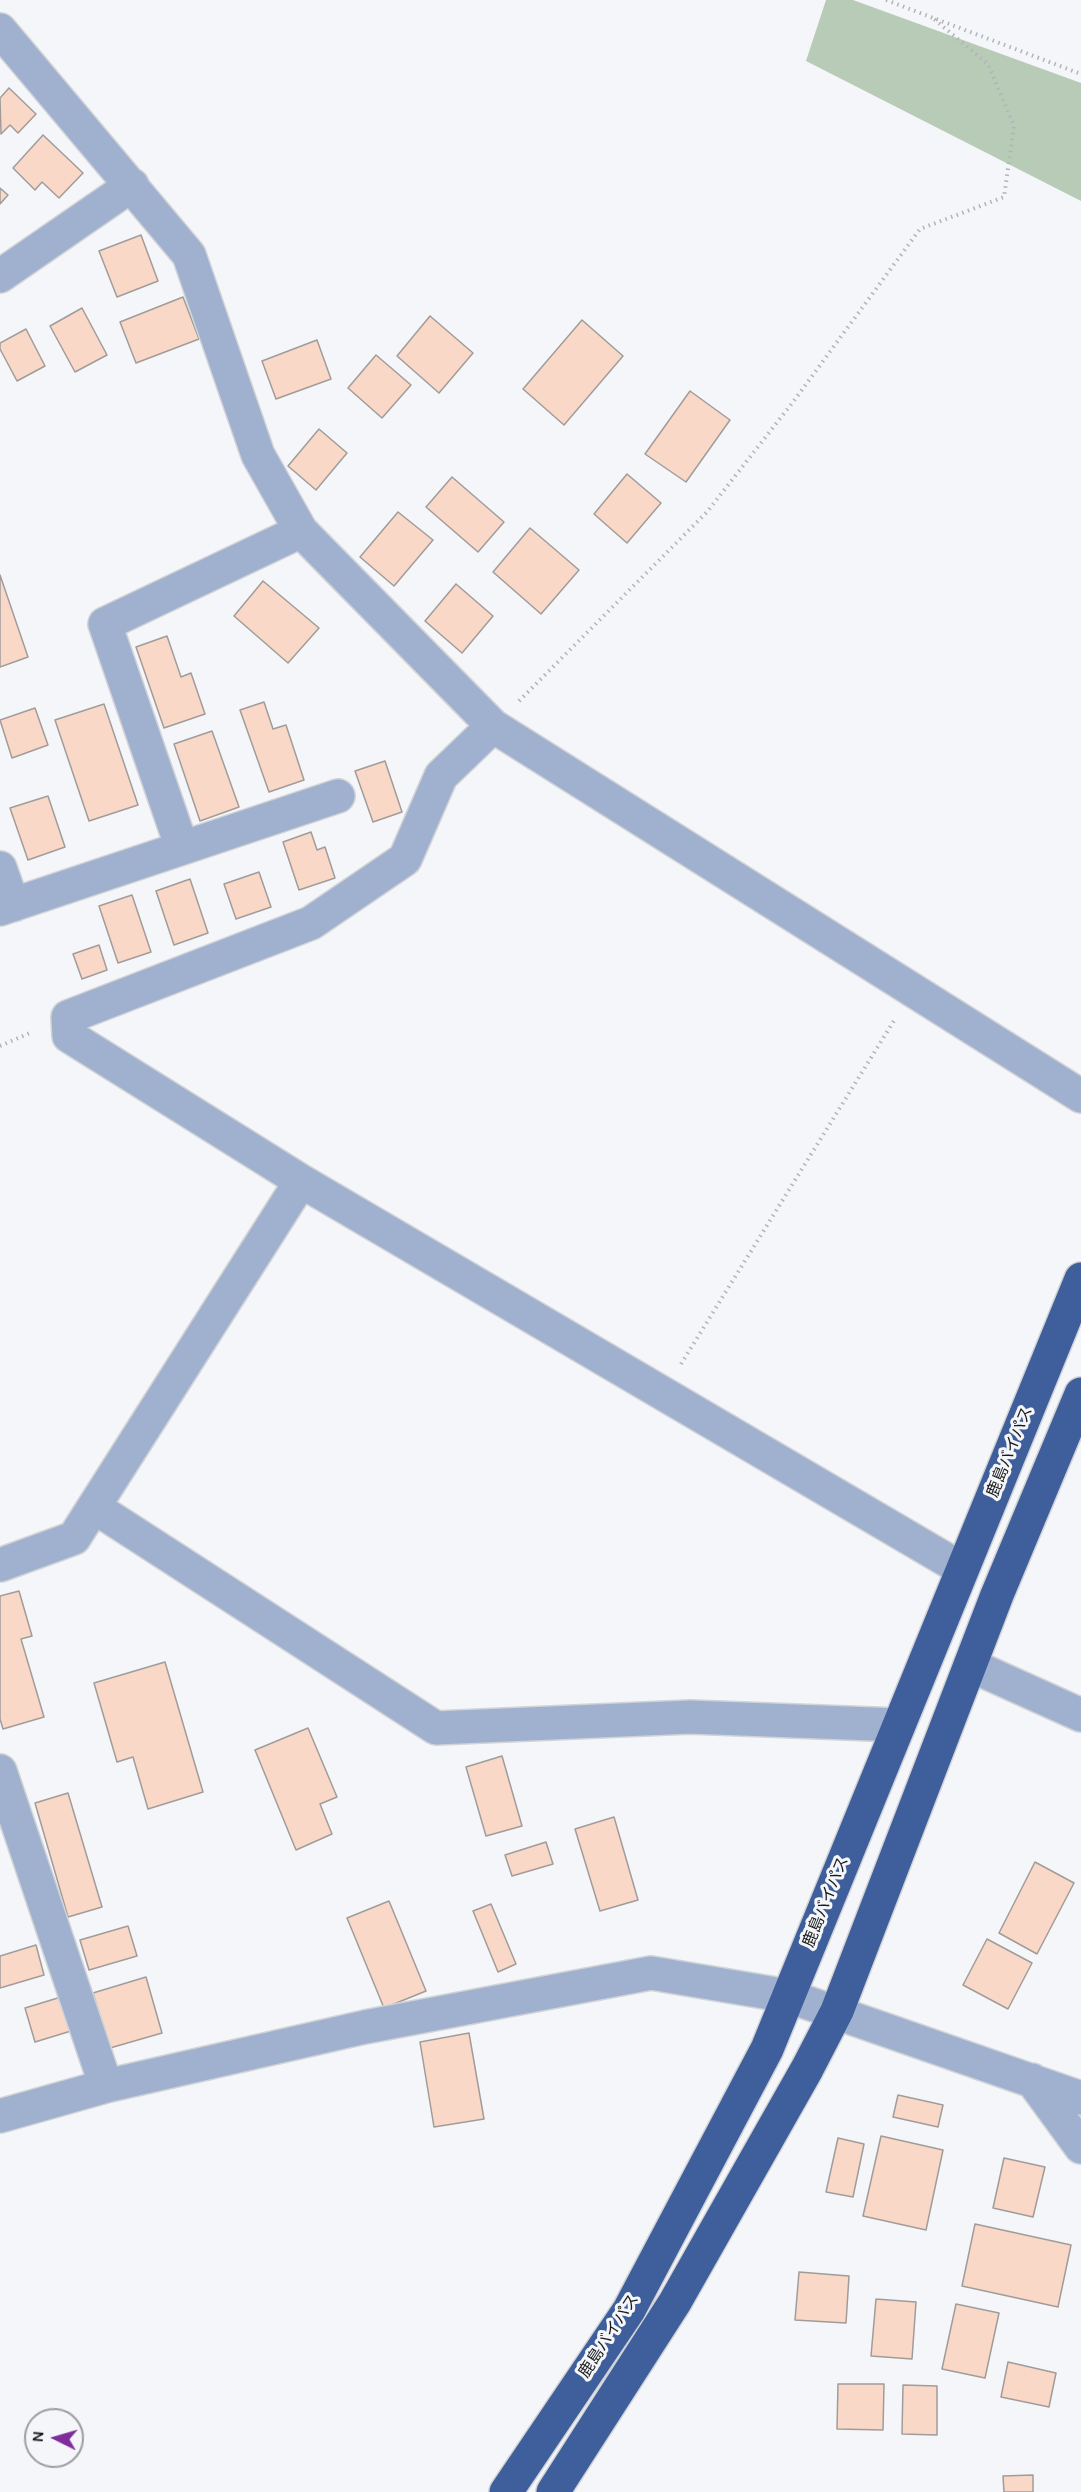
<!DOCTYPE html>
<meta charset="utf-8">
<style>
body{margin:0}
#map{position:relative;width:1081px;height:2492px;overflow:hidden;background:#f4f6fa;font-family:Karla,sans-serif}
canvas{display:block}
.north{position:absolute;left:24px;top:2408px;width:60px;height:60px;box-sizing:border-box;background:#f4f6fa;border:2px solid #9c9ea1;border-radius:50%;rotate:275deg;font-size:16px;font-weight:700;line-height:24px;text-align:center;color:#191a1b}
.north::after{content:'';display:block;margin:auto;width:21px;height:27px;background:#802d9c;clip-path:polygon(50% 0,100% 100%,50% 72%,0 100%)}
</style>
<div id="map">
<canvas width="1081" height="2492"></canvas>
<div class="north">N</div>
</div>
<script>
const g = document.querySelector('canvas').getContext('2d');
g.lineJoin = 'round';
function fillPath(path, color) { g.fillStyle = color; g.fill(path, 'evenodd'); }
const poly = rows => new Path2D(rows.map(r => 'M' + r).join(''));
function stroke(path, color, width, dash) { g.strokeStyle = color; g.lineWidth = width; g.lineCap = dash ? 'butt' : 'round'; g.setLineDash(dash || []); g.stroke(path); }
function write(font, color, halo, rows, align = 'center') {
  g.font = font + ' Karla,"Noto Sans JP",sans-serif'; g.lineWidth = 6; g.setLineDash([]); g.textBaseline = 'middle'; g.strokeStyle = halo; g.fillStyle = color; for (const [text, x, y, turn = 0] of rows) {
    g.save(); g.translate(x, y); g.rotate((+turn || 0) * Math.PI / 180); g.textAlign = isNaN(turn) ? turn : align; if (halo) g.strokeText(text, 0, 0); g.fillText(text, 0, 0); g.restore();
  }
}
fillPath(poly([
 [826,0,853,0,1081,83,1081,201,806,61]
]), '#b8cbb6');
const building = poly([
 [9,88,36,114,18,133,10,125,1,134,0,98,9,88],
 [43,135,83,173,59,198,42,182,35,190,13,168,43,135],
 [0,188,8,195,0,204,0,188],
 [141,235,158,281,117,297,99,251,141,235],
 [183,297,199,339,136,363,120,322,183,297],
 [82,308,107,355,75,372,50,326,82,308],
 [430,316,473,353,439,393,397,356,430,316],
 [582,320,623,356,564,425,523,389,582,320],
 [26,329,45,366,17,381,0,349,0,343,26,329],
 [317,340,331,379,276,399,262,361,317,340],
 [376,355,411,385,382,418,348,388,376,355],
 [690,391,730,420,686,482,645,454,690,391],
 [319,429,347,453,316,490,288,466,319,429],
 [627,474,661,503,627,543,594,514,627,474],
 [452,477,504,522,478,552,426,507,452,477],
 [398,512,433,540,394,586,360,557,398,512],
 [530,528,579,570,541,614,493,572,530,528],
 [0,575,28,657,0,667,0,575],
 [263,581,319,628,288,663,234,616,263,581],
 [456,584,493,616,462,653,425,621,456,584],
 [167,636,181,677,191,673,205,714,164,728,136,647,167,636],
 [264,702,273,729,286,725,304,780,269,792,240,710,264,702],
 [104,704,138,805,89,821,55,720,104,704],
 [35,708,48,745,12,758,0,720,35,708],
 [212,731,239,807,200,821,174,744,212,731],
 [385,761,402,812,373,822,355,771,385,761],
 [48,796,65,847,28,860,10,808,48,796],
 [311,832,317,850,325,847,335,878,299,890,283,842,311,832],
 [259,872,271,907,236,919,224,884,259,872],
 [190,879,208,933,174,945,156,891,190,879],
 [132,895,151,952,118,963,99,906,132,895],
 [99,945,107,970,82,979,73,954,99,945],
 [19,1591,32,1636,21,1639,44,1717,3,1729,0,1719,0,1596,19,1591],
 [165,1662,203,1792,148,1809,133,1757,117,1762,94,1683,165,1662],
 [308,1728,337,1797,320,1804,332,1834,296,1850,255,1750,308,1728],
 [502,1756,522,1826,486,1836,466,1767,502,1756],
 [68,1793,102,1907,68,1917,35,1803,68,1793],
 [614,1817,638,1900,600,1911,575,1829,614,1817],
 [546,1842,553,1864,512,1876,505,1855,546,1842],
 [1035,1862,1074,1883,1037,1954,999,1933,1035,1862],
 [389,1901,426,1991,384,2008,347,1918,389,1901],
 [491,1904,516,1964,498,1972,473,1911,491,1904],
 [128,1926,137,1956,89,1970,80,1940,128,1926],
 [987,1939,1032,1963,1008,2009,963,1985,987,1939],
 [36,1945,44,1975,0,1988,0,1956,36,1945],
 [146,1977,162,2033,110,2048,93,1993,146,1977],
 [61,1997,71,2031,35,2042,25,2008,61,1997],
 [469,2033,484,2119,434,2127,420,2042,469,2033],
 [898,2095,943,2105,938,2127,893,2117,898,2095],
 [881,2136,943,2150,926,2230,863,2216,881,2136],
 [838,2138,864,2144,853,2197,826,2192,838,2138],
 [1004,2158,1045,2167,1033,2217,993,2208,1004,2158],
 [975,2224,1071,2245,1058,2307,962,2286,975,2224],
 [799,2272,849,2276,846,2323,795,2320,799,2272],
 [876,2299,916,2302,912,2359,871,2356,876,2299],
 [956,2304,999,2313,985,2378,942,2369,956,2304],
 [1008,2362,1056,2373,1049,2407,1001,2397,1008,2362],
 [838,2384,884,2384,883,2430,837,2429,838,2384],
 [903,2385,937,2386,937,2435,902,2434,903,2385],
 [1033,2475,1033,2492,1004,2492,1003,2476,1033,2475]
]);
fillPath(building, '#fad8c7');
stroke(building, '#a19c9a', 1.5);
const minor = poly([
 [0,30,189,255,258,455,301,531,493,726,1081,1096],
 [0,276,132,185],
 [493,726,441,776,405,859,311,923,68,1017,69,1036,301,1181,962,1569],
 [182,848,105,624,301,531],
 [0,868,13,905],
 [0,909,338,796],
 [94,1507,436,1728,690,1717,899,1725],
 [0,1565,74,1538,301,1181],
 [970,1665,1081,1715],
 [0,1771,106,2086],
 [1032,2080,1081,2147],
 [0,2116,106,2086,365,2027,651,1973,788,1996,1081,2098]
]);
const highway = poly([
 [506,2492,629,2310,767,2049,1081,1279],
 [553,2492,675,2302,807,2069,837,2011,997,1595,1081,1394]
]);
stroke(minor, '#d1d3d6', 36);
stroke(highway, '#d1d3d6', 36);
stroke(poly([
 [886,0,1081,74],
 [519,701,707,512,793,402,920,229,1004,197,1014,126,988,64,934,19],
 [0,1046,32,1032],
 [681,1364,895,1019]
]), '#b2b4b7', 4, [1.5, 4.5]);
stroke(minor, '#a0b1cf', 33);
stroke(highway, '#3e5f9c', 33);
write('16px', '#191a1b', '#f4f6fa', [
 ["鹿島バイパス",1010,1452,-68],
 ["鹿島バイパス",826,1902,-68],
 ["鹿島バイパス",609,2336,-57]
]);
</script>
